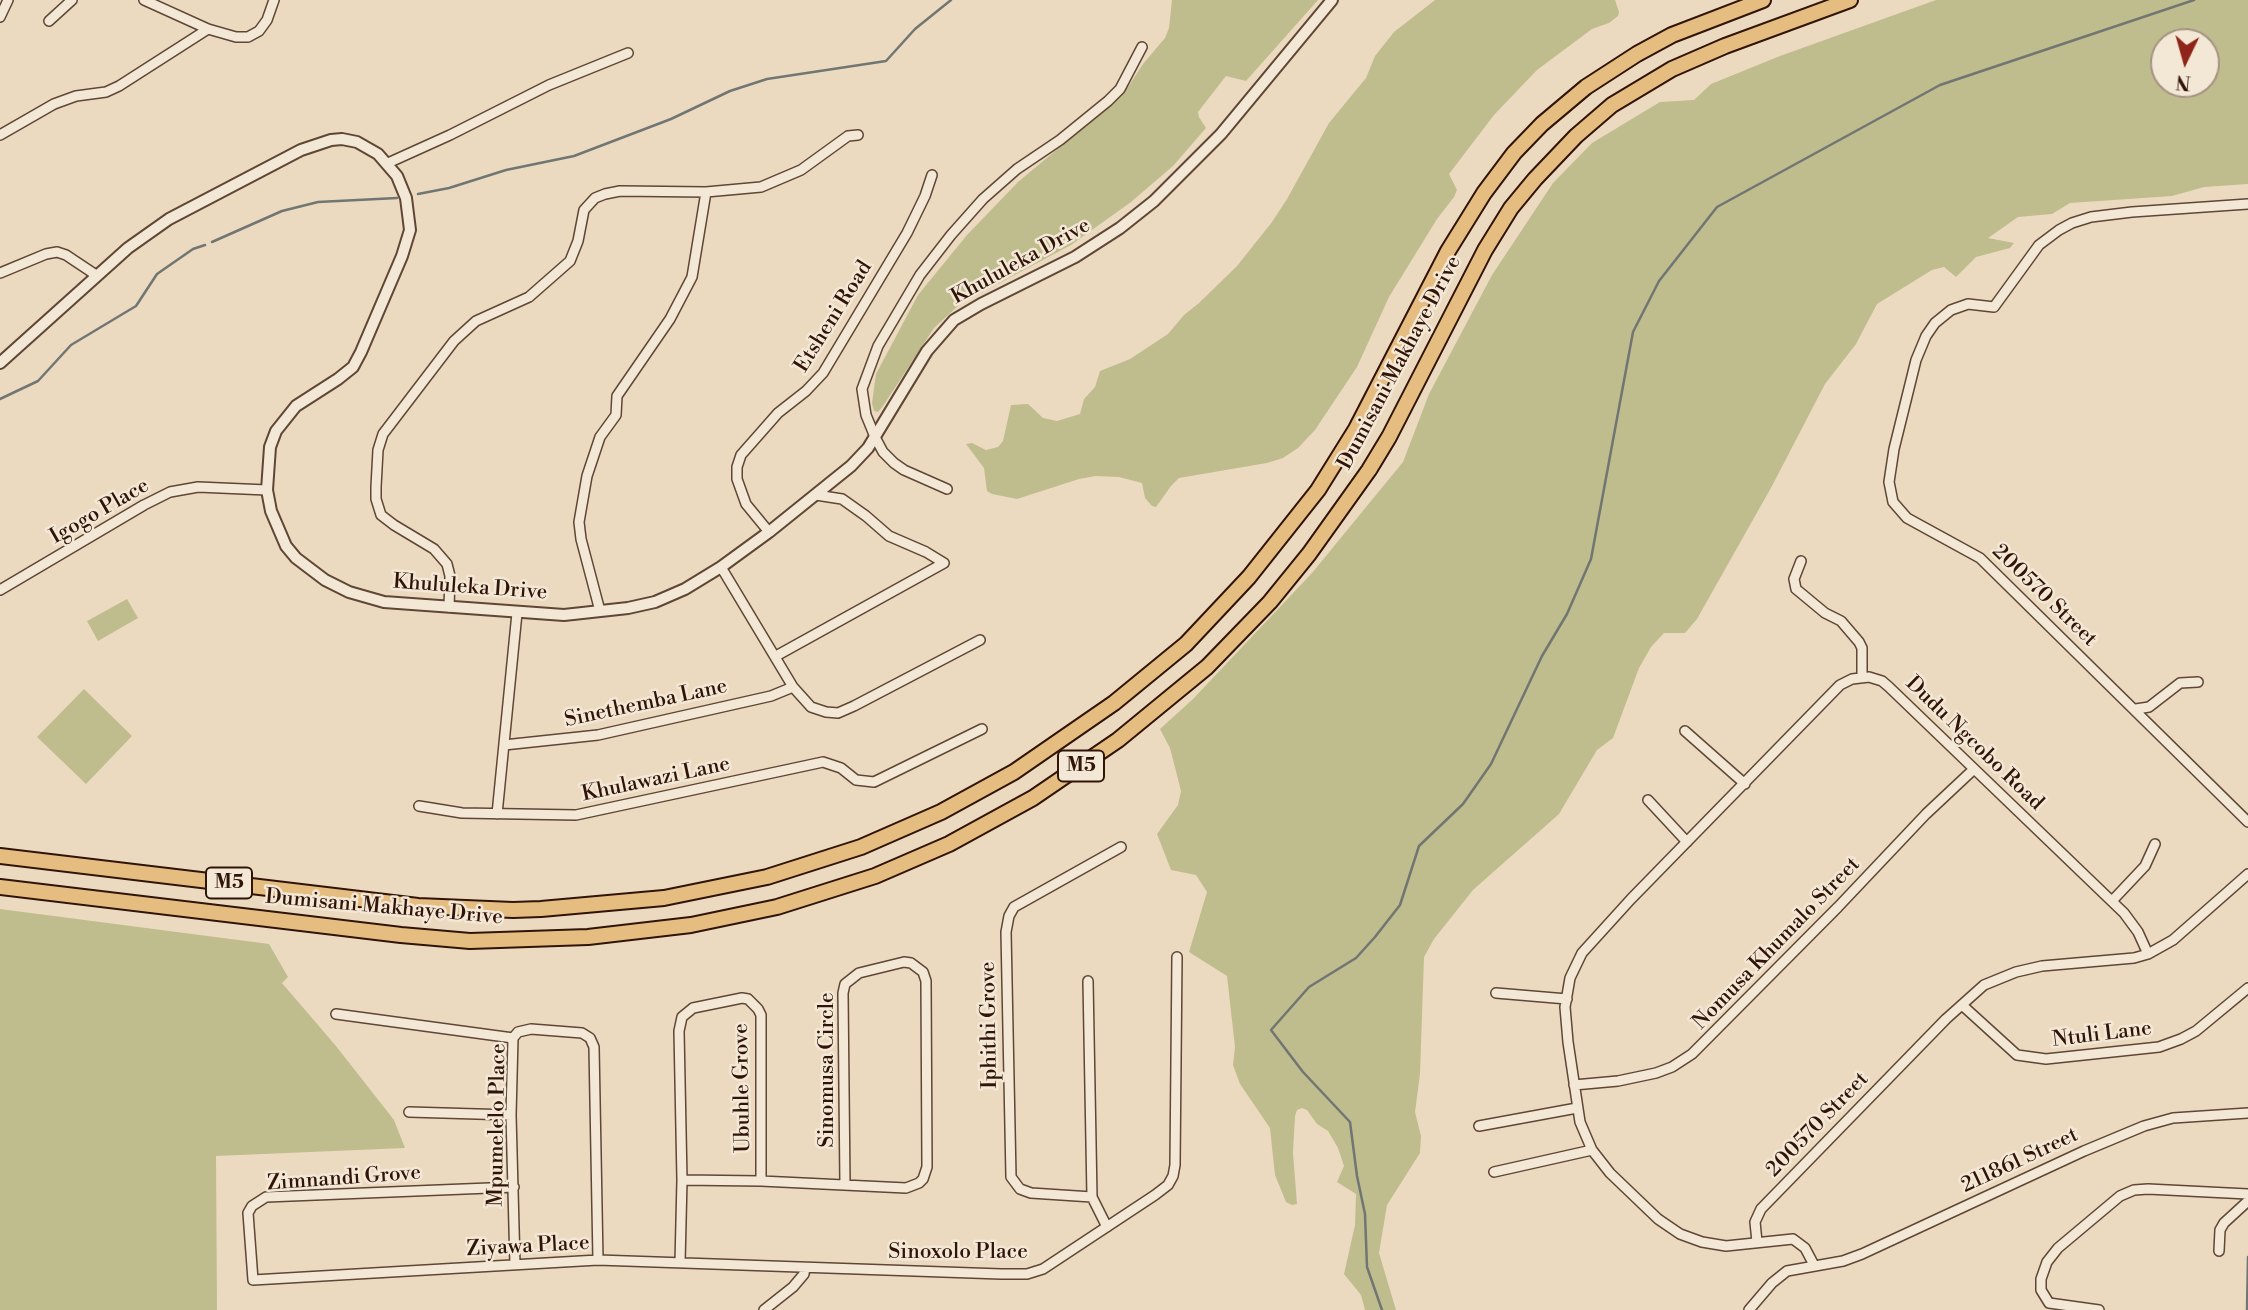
<!DOCTYPE html>
<style>
body{margin:0}
#map{position:relative;width:2248px;height:1310px;overflow:hidden;background:#ecdac0;font-family:"Libre Bodoni",serif}
canvas{display:block}
.north{position:absolute;left:2150px;top:28px;width:70px;height:70px;box-sizing:border-box;background:#f3e7d6;border:2px solid #a59383;border-radius:50%;rotate:185deg;font-size:19px;font-weight:700;line-height:28px;text-align:center;color:#301407}
.north::after{content:'';display:block;margin:auto;width:24px;height:32px;background:#8f2418;clip-path:polygon(50% 0,100% 100%,50% 72%,0 100%)}
</style>
<div id="map">
<canvas width="2248" height="1310"></canvas>
<div class="north">N</div>
</div>
<script>
const g = document.querySelector('canvas').getContext('2d');
g.lineJoin = 'round';
function fillPath(path, color) { g.fillStyle = color; g.fill(path, 'evenodd'); }
const poly = rows => new Path2D(rows.map(r => 'M' + r).join(''));
function stroke(path, color, width, dash) { g.strokeStyle = color; g.lineWidth = width; g.lineCap = dash ? 'butt' : 'round'; g.setLineDash(dash || []); g.stroke(path); }
function write(font, color, halo, rows, align = 'center') {
  g.font = font + ' "Libre Bodoni",serif'; g.lineWidth = 5; g.setLineDash([]); g.textBaseline = 'middle'; g.strokeStyle = halo; g.fillStyle = color; for (const [text, x, y, turn = 0] of rows) {
    g.save(); g.translate(x, y); g.rotate((+turn || 0) * Math.PI / 180); g.textAlign = isNaN(turn) ? turn : align; if (halo) g.strokeText(text, 0, 0); g.fillText(text, 0, 0); g.restore();
  }
}
fillPath(poly([
 [1172,0,1318,0,1246,81,1226,76,1198,112,1199,117,1206,128,1173,166,1131,202,1071,245,960,304,934,328,883,406,878,412,874,411,872,403,876,374,918,295,967,235,1018,182,1115,101,1128,87,1143,64,1165,38,1169,28],
 [1435,0,1615,0,1619,12,1618,16,1609,23,1592,29,1537,70,1494,115,1449,174,1457,190,1454,197,1437,219,1389,297,1357,367,1315,430,1298,448,1283,458,1267,463,1179,478,1171,486,1156,507,1152,506,1145,498,1142,483,1119,477,1096,476,1079,479,1017,499,992,494,987,491,984,468,966,444,972,443,986,450,998,447,1003,441,1011,405,1028,404,1043,418,1057,421,1080,414,1084,399,1095,387,1100,371,1130,359,1168,334,1184,315,1199,303,1237,266,1272,222,1287,199,1329,123,1366,78,1375,56,1394,32],
 [1936,0,2248,0,2248,184,2204,187,2172,196,2070,203,2052,214,2018,217,1988,238,2014,243,2010,248,1976,257,1956,277,1944,267,1932,270,1877,304,1856,344,1825,384,1772,486,1697,619,1685,633,1664,633,1651,647,1639,668,1613,738,1597,750,1559,814,1473,890,1434,939,1424,957,1420,1074,1415,1112,1421,1136,1420,1153,1387,1205,1379,1253,1396,1310,1365,1310,1361,1295,1344,1274,1355,1225,1356,1194,1337,1182,1344,1166,1338,1148,1328,1131,1317,1124,1307,1110,1302,1108,1297,1110,1295,1116,1293,1153,1297,1204,1292,1205,1286,1202,1275,1175,1270,1128,1240,1084,1233,1065,1235,1047,1227,976,1189,952,1207,892,1196,875,1171,870,1157,834,1178,805,1181,791,1170,748,1160,729,1193,699,1312,573,1403,462,1429,394,1492,275,1553,183,1592,143,1660,102,1694,100,1711,84,1780,56],
 [2164,42,2206,42,2206,84,2164,84],
 [127,599,138,618,98,641,87,621],
 [84,689,132,736,86,784,37,737],
 [0,909,269,944,288,977,282,983,336,1046,394,1120,405,1148,216,1156,217,1310,0,1310]
]), '#bfbd8d');
stroke(poly([
 [418,194,449,188,506,170,574,156,671,119,730,91,767,79,886,61,915,29,951,0],
 [212,242,282,211,318,202,397,198],
 [0,399,38,381,71,345,136,306,157,274,193,249,205,245],
 [1382,1310,1367,1267,1365,1214,1357,1176,1350,1122,1303,1072,1271,1030,1309,987,1356,958,1375,937,1400,905,1419,846,1463,804,1491,764,1542,656,1567,614,1591,559,1633,332,1659,281,1717,207,1940,85,2194,0],
 [2247,1310,2248,1257]
]), '#717673', 2.5);
const minor = poly([
 [144,0,208,29,236,37,248,37,259,31,267,20,274,0],
 [0,17,8,0],
 [49,21,72,0],
 [0,135,54,104,76,96,106,92,119,86,208,29],
 [388,163,450,135,549,85,628,53],
 [2248,204,2132,212,2091,217,2072,223,2059,230,2039,245,1994,307,1968,304,1951,310,1935,323,1926,336,1916,360,1894,449,1889,482,1893,502,1907,518,1980,558,2248,822],
 [0,273,46,254,57,252,66,255,96,275],
 [947,489,904,470,894,463,883,452,875,437,866,415,862,389,878,346,920,275,951,235,983,199,1017,169,1060,140,1108,101,1120,89,1142,47],
 [769,532,746,504,737,479,737,467,741,455,778,413,806,391,823,373,907,233,925,196,932,175],
 [1801,561,1794,579,1796,589,1825,613,1841,621,1859,642,1862,648,1862,677],
 [721,567,793,687,811,707,826,712,838,713,854,706,980,640],
 [0,590,144,505,170,492,198,487,267,490],
 [449,607,450,576,447,564,434,549,394,525,381,515,376,499,376,487,378,450,383,434,454,341,476,321,529,297,570,261,578,241,584,210,595,198,605,194,620,191,706,192,761,187,801,170,848,136,858,135],
 [600,611,581,539,579,522,587,476,600,437,616,415,617,396,670,319,692,277,706,192],
 [776,656,944,563,926,552,889,536,866,516,842,499,816,495],
 [2136,709,2149,707,2180,683,2198,682],
 [1685,731,1745,784],
 [504,745,598,735,771,696,793,687],
 [1648,800,1687,842],
 [419,806,462,813,576,815,823,762,841,768,856,780,874,782,982,729],
 [497,814,517,613],
 [2112,901,2145,866,2155,844],
 [1088,981,1092,1197,1107,1227],
 [1496,993,1567,999],
 [1962,1005,2017,1055,2046,1059,2159,1047,2181,1039,2196,1031,2248,988],
 [336,1014,513,1038],
 [1574,1085,1618,1081,1656,1073,1672,1067,1692,1054,1838,907,1926,814,1974,769],
 [409,1112,511,1115],
 [1479,1126,1577,1108],
 [1494,1172,1592,1150],
 [682,1180,761,1181,906,1188,919,1183,923,1179,927,1167,926,981,923,972,911,963,904,962,859,973,845,984,843,993,845,1185],
 [514,1187,266,1197,252,1206,248,1213,253,1280,598,1260,1001,1274,1027,1274,1043,1269,1155,1195,1168,1185,1173,1176,1175,1165,1177,957],
 [1092,1197,1031,1193,1020,1189,1011,1177,1006,932,1009,916,1014,907,1121,847],
 [1757,1242,1755,1222,1761,1209,1946,1019,1984,985,2016,972,2042,966,2134,958,2148,954,2173,940,2248,874],
 [2219,1251,2220,1230,2224,1223,2248,1201],
 [680,1263,682,1180,679,1031,682,1017,693,1008,742,998,748,999,758,1009,761,1015,761,1181],
 [515,1265,511,1115,513,1038,518,1032,531,1029,582,1033,590,1038,594,1047,598,1260],
 [1814,1265,1805,1248,1793,1239,1726,1246,1702,1242,1680,1234,1658,1219,1610,1173,1592,1150,1580,1122,1568,1042,1565,1007,1570,978,1582,953,1631,899,1840,685,1852,679,1869,677,1882,681,1889,687,2124,913,2138,932,2148,954],
 [764,1310,793,1287,804,1274,805,1268],
 [1749,1310,1772,1283,1787,1271,1843,1261,1862,1254,2084,1151,2144,1126,2173,1118,2248,1113],
 [2099,1310,2049,1303,2041,1290,2041,1279,2047,1262,2058,1248,2120,1196,2134,1190,2148,1189,2248,1194]
]);
const tertiary = poly([
 [0,363,128,248,169,219,301,150,331,140,342,139,357,142,378,154,397,176,406,198,410,230,402,256,361,352,353,367,338,379,296,406,276,431,270,447,267,490,271,511,286,546,296,558,325,580,349,592,384,602,564,615,628,608,655,602,685,589,721,567,769,532,851,466,868,448,927,351,954,320,981,304,1075,257,1120,228,1154,201,1221,134,1332,0]
]);
const primary = poly([
 [0,856,418,906,513,910,541,909,664,898,767,877,861,847,941,812,1014,772,1114,703,1186,644,1249,577,1318,490,1356,429,1448,251,1484,193,1514,153,1542,124,1586,87,1637,54,1672,35,1763,0],
 [0,887,401,935,470,941,588,937,691,925,777,907,875,876,949,844,1033,798,1118,740,1207,667,1270,602,1309,554,1369,470,1389,437,1485,250,1511,208,1535,179,1576,136,1612,105,1672,69,1725,46,1850,0]
]);
stroke(minor, '#5f4635', 12);
stroke(tertiary, '#5f4635', 14);
stroke(primary, '#301407', 18);
stroke(minor, '#f3e7d6', 9);
stroke(tertiary, '#f3e7d6', 10);
stroke(primary, '#e6bd80', 14);
for (const [x, y, w] of [
 [1081,766,46],
 [229,883,46]
]) { const box = new Path2D(); box.roundRect(x - w / 2, y - 15.5, w, 31, 5); g.fillStyle = '#f3e7d6'; g.fill(box); stroke(box, '#301407', 2); }
write('bold 19px', '#301407', null, [
 ["M5",1081,766],
 ["M5",229,883]
]);
write('21px', '#301407', '#f3e7d6', [
 ["Khululeka Drive",1021,262,-29],
 ["Etsheni Road",834,317,-58],
 ["Dumisani Makhaye Drive",1400,363,-62],
 ["Igogo Place",100,512,-30],
 ["Khululeka Drive",470,588,4],
 ["200570 Street",2044,596,44],
 ["Sinethemba Lane",646,704,-12],
 ["Dudu Ngcobo Road",1974,744,44],
 ["Khulawazi Lane",656,780,-12],
 ["Dumisani Makhaye Drive",384,908,5],
 ["Nomusa Khumalo Street",1777,944,-46],
 ["Iphithi Grove",990,1025,-91],
 ["Ntuli Lane",2102,1035,-7],
 ["Sinomusa Circle",828,1070,-90],
 ["Ubuhle Grove",743,1088,-91],
 ["Mpumelelo Place",498,1125,-89],
 ["200570 Street",1818,1125,-46],
 ["211861 Street",2020,1161,-25],
 ["Zimnandi Grove",344,1179,-4],
 ["Ziyawa Place",528,1247,-3],
 ["Sinoxolo Place",958,1253]
]);
</script>
